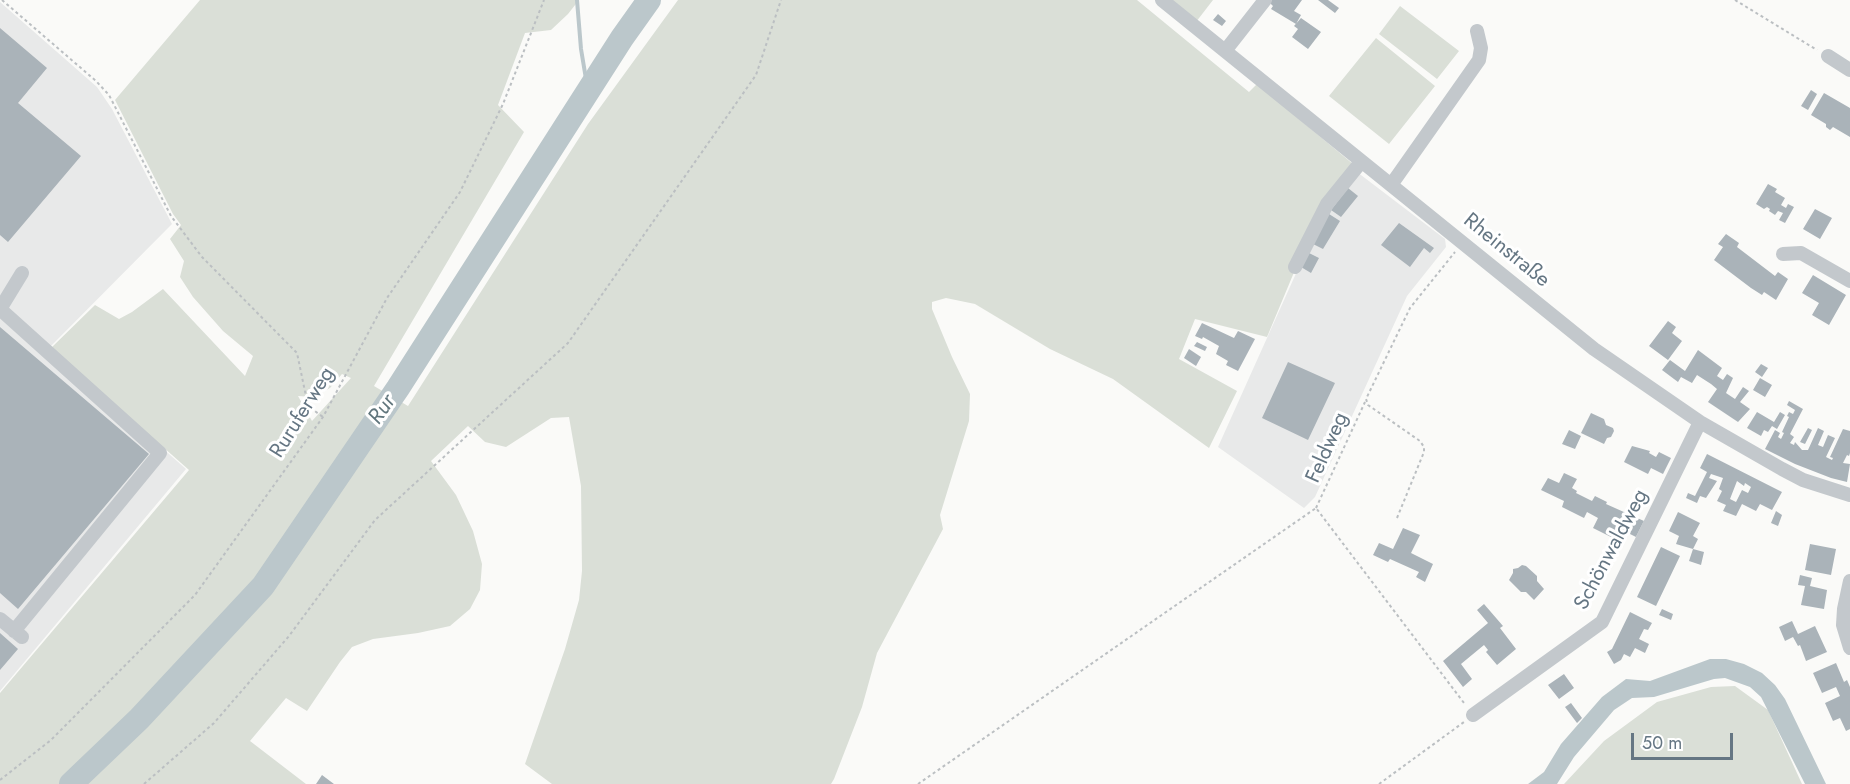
<!DOCTYPE html>
<meta charset="utf-8">
<style>
body{margin:0}
#map{position:relative;width:1850px;height:784px;overflow:hidden;background:#fafaf8;font-family:Jost,sans-serif}
canvas{display:block}
.scale{position:absolute;left:1631px;top:733px;width:102px;height:27px;box-sizing:border-box;border:3px solid #657683;border-top:0;padding-left:8px;font-size:18px;line-height:21px;white-space:nowrap;color:#657683;-webkit-text-stroke:4px #fff;paint-order:stroke}
</style>
<div id="map">
<canvas width="1850" height="784"></canvas>
<div class="scale">50 m</div>
</div>
<script>
const g = document.querySelector('canvas').getContext('2d');
g.lineJoin = 'round';
function fillPath(path, color) { g.fillStyle = color; g.fill(path, 'evenodd'); }
const poly = rows => new Path2D(rows.map(r => 'M' + r).join(''));
function stroke(path, color, width, dash) { g.strokeStyle = color; g.lineWidth = width; g.lineCap = dash ? 'butt' : 'round'; g.setLineDash(dash || []); g.stroke(path); }
function write(font, color, halo, rows, align = 'center') {
  g.font = font + ' Jost,sans-serif'; g.lineWidth = 6; g.setLineDash([]); g.textBaseline = 'middle'; g.strokeStyle = halo; g.fillStyle = color; for (const [text, x, y, turn = 0] of rows) {
    g.save(); g.translate(x, y); g.rotate((+turn || 0) * Math.PI / 180); g.textAlign = isNaN(turn) ? turn : align; if (halo) g.strokeText(text, 0, 0); g.fillText(text, 0, 0); g.restore();
  }
}
fillPath(poly([
 [0,2,97,87,112,109,172,224,49,348,186,469,0,691],
 [1357,172,1445,239,1446,247,1407,296,1315,497,1304,508,1218,447,1320,220]
]), '#e8e9e9');
fillPath(poly([
 [200,0,579,0,568,14,551,30,525,33,498,105,524,132,374,386,408,406,588,124,678,0,1137,0,1249,92,1257,84,1353,164,1325,198,1267,337,1195,319,1179,359,1237,391,1209,448,1113,379,1050,349,975,304,946,298,932,302,932,309,952,357,970,394,969,421,940,515,943,529,877,653,862,707,834,779,831,784,552,784,525,764,565,649,579,600,582,571,581,486,569,417,551,418,506,447,485,442,468,426,431,461,456,495,473,531,482,564,480,590,470,609,450,626,418,633,373,639,352,647,340,662,307,711,286,698,250,741,306,784,0,784,0,693,189,470,51,348,95,305,119,319,132,312,163,289,245,376,253,356,223,331,193,297,180,277,184,261,170,239,181,225,173,214,115,100],
 [342,374,351,378,312,421,298,396,313,397,330,388],
 [1170,0,1213,0,1196,22],
 [1400,6,1459,51,1437,79,1379,34],
 [1376,38,1435,86,1389,144,1329,96],
 [1735,686,1768,710,1802,784,1564,784,1604,741,1657,702,1711,687]
]), '#dadfd7');
fillPath(poly([
 [1710,659,1726,659,1744,664,1762,673,1775,685,1785,699,1826,784,1805,784,1761,697,1750,687,1725,678,1714,679,1654,697,1632,698,1614,710,1574,757,1557,784,1528,784,1544,772,1561,744,1602,697,1626,679,1650,681]
]), '#bbc7cb');
stroke(poly([
 [577,0,581,49,588,91]
]), '#bbc7cb', 4);
stroke(poly([
 [71,784,139,719,263,586,398,388,622,38,649,0]
]), '#bbc7cb', 24);
fillPath(poly([
 [1272,0,1302,0,1294,11,1301,15,1296,24,1271,9,1273,6,1270,3],
 [1318,0,1328,0,1339,8,1335,13],
 [1218,14,1226,21,1222,26,1213,20],
 [1301,18,1321,32,1308,49,1292,37,1298,29,1294,26],
 [0,28,47,68,18,103,81,156,8,242,0,235],
 [1811,90,1817,94,1808,110,1801,106],
 [1824,93,1850,108,1850,137,1833,127,1830,130,1826,127,1826,124,1811,115],
 [1768,184,1777,189,1775,192,1785,198,1781,205,1786,208,1788,204,1794,207,1785,223,1779,220,1783,213,1778,211,1775,215,1769,211,1770,209,1767,207,1764,209,1756,204],
 [1348,188,1358,196,1341,217,1331,210],
 [1815,209,1832,218,1820,239,1803,229],
 [1329,214,1340,221,1323,249,1313,244],
 [1399,223,1434,248,1430,253,1424,248,1410,267,1381,245],
 [1726,234,1739,243,1737,247,1775,276,1778,272,1788,279,1776,300,1764,292,1762,295,1751,288,1714,260,1723,247,1718,244],
 [1307,252,1319,258,1311,273,1301,267],
 [1813,275,1846,295,1829,325,1812,315,1819,303,1802,293],
 [1668,321,1676,327,1672,333,1682,341,1668,360,1649,346],
 [1202,323,1234,338,1238,331,1255,339,1238,371,1226,365,1228,361,1216,354,1219,346,1203,337,1202,339,1195,336],
 [0,327,149,454,18,609,0,593],
 [1197,342,1207,347,1205,351,1194,346],
 [1189,349,1201,357,1196,366,1184,358],
 [1698,350,1722,368,1717,376,1723,380,1727,374,1733,378,1726,393,1735,399,1743,387,1749,391,1740,402,1750,409,1738,422,1708,402,1717,389,1711,384,1697,375,1692,383,1681,377,1678,382,1662,370,1670,360,1685,371],
 [1288,362,1335,383,1308,440,1262,418],
 [1761,364,1768,368,1762,377,1755,372],
 [1760,378,1772,385,1765,397,1753,390],
 [1789,401,1803,409,1790,434,1794,437,1790,443,1794,445,1795,442,1802,450,1808,450,1818,428,1824,431,1818,445,1823,447,1828,435,1835,438,1826,457,1832,460,1833,458,1830,457,1843,429,1850,431,1850,453,1849,456,1847,455,1843,463,1850,464,1847,482,1831,478,1795,464,1765,449,1775,430,1780,433,1778,437,1781,439,1784,433,1782,432,1789,417,1787,416,1789,412,1793,414,1795,410,1787,405],
 [1757,412,1774,422,1780,412,1785,415,1777,429,1772,426,1768,432,1764,430,1761,436,1747,428],
 [1591,413,1604,419,1606,425,1613,428,1614,431,1611,437,1607,438,1604,444,1581,433],
 [1808,428,1812,430,1805,444,1800,442],
 [1569,430,1581,436,1575,449,1562,444],
 [1632,446,1650,451,1649,453,1656,457,1659,452,1671,458,1663,474,1651,468,1648,474,1624,462],
 [1707,454,1782,492,1772,510,1760,504,1756,511,1742,504,1736,516,1723,511,1726,505,1717,501,1722,491,1719,489,1723,478,1711,474,1709,478,1717,481,1706,498,1700,496,1697,503,1686,498,1688,493,1695,496,1707,472,1700,468],
 [1737,481,1744,486,1745,483,1751,487,1748,493,1742,490,1736,502,1730,499],
 [1564,473,1577,479,1572,488,1577,491,1576,493,1592,501,1595,496,1607,502,1606,504,1644,521,1636,537,1626,532,1621,542,1593,528,1598,518,1587,512,1584,518,1562,507,1564,501,1541,490,1548,478,1559,483],
 [1776,511,1782,515,1778,526,1771,523],
 [1678,512,1700,523,1693,536,1698,539,1693,549,1704,552,1701,565,1689,561,1693,549,1676,544,1679,536,1669,531],
 [1403,528,1420,535,1411,553,1433,564,1425,582,1416,577,1419,572,1390,559,1388,562,1373,555,1379,543,1393,549],
 [1810,544,1836,549,1831,575,1805,570],
 [1661,547,1680,556,1656,606,1637,597],
 [1522,565,1526,566,1537,576,1537,581,1544,589,1534,600,1526,592,1521,592,1509,580,1513,573,1513,569,1518,568],
 [1800,575,1812,578,1810,586,1827,590,1824,609,1801,605,1805,586,1798,585],
 [1484,604,1503,626,1500,628,1516,649,1497,665,1486,652,1488,650,1484,645,1461,664,1472,679,1463,687,1443,661,1488,623,1477,610],
 [1662,609,1673,614,1671,620,1659,615],
 [1630,612,1652,623,1648,630,1644,629,1639,639,1649,644,1645,653,1635,648,1630,657,1624,654,1621,660,1614,664,1607,652,1612,649],
 [1792,621,1798,634,1815,626,1827,652,1806,661,1800,645,1798,646,1793,637,1785,641,1779,627],
 [0,633,18,649,0,670],
 [1836,663,1844,682,1847,680,1850,687,1850,729,1846,731,1840,718,1833,721,1825,703,1840,696,1836,687,1822,693,1813,673],
 [1564,674,1574,688,1559,699,1548,685],
 [1571,703,1582,718,1577,723,1565,707],
 [322,775,334,784,316,784]
]), '#aab3b9');
stroke(poly([
 [2,0,96,81,109,95,171,216,202,257,297,353,307,401,312,409,323,417],
 [1735,0,1817,50],
 [1316,508,1365,402],
 [1397,518,1424,452,1424,447,1420,441,1368,405,1366,399,1410,308,1455,252],
 [0,780,51,740,195,595,323,417,387,298,460,192,503,104,544,0],
 [144,784,214,723,289,636,375,520,568,343,756,75,781,0],
 [918,784,1316,508,1464,703],
 [1379,784,1464,722]
]), '#bbbfc2', 2, [3, 3]);
stroke(poly([
 [1162,0,1594,349,1700,422,1782,469,1803,480,1850,495],
 [1225,51,1265,0],
 [1828,56,1850,70],
 [1391,185,1479,60,1481,48,1477,31],
 [1783,254,1801,253,1850,281],
 [1295,267,1327,204,1361,162],
 [1850,581,1844,609,1843,625,1850,648],
 [0,619,22,637],
 [14,631,160,453,0,309,22,273],
 [1473,715,1602,622,1700,422]
]), '#c3c8cc', 14);
write('21px', '#657683', '#fff', [
 ["Rheinstraße",1506,251,39],
 ["Ruruferweg",303,413,-58],
 ["Feldweg",1328,448,-66],
 ["Schönwaldweg",1612,550,-62]
]);
write('italic 22px', '#60757c', '#fff', [
 ["Rur",383,410,-56]
]);
</script>
